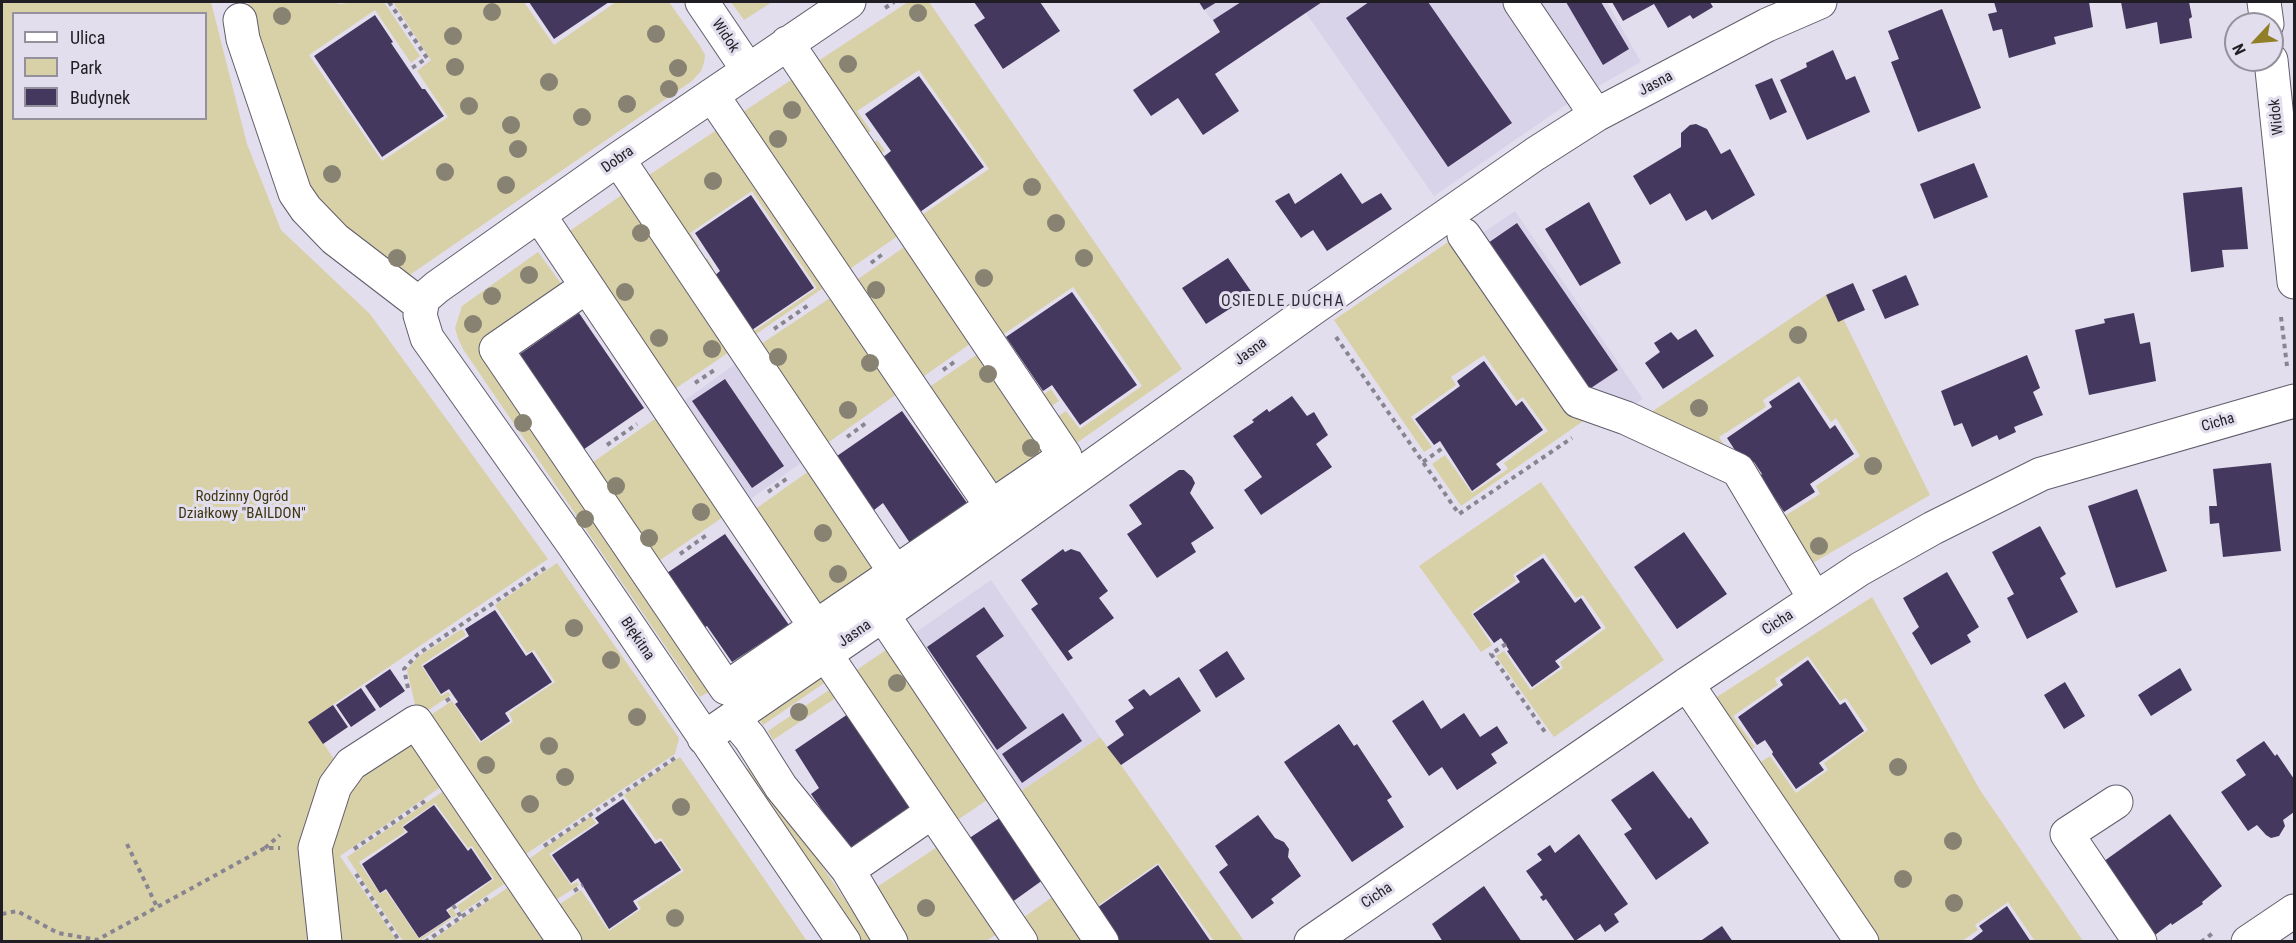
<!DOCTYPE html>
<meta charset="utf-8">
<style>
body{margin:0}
#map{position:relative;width:2296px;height:943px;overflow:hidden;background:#e2deee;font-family:"Roboto Condensed",sans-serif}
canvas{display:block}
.frame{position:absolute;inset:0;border:3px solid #201e24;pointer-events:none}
.legend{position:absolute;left:12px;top:12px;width:195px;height:108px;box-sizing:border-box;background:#e2deee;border:2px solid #94919d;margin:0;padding:8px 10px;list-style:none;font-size:18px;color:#201e24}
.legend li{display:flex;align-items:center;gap:12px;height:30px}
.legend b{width:30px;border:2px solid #94919d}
.north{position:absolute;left:2224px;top:12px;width:60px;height:60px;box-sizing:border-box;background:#e2deee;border:2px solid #94919d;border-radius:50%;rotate:244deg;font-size:16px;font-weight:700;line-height:24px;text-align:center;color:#201e24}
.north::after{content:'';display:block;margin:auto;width:21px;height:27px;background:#907f26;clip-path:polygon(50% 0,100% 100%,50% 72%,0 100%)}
</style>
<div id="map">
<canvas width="2296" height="943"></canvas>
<div class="frame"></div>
<ul class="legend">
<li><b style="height:8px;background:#fff"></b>Ulica</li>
<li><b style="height:16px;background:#d8d0a7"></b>Park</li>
<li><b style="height:16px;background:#44385e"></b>Budynek</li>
</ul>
<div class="north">N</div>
</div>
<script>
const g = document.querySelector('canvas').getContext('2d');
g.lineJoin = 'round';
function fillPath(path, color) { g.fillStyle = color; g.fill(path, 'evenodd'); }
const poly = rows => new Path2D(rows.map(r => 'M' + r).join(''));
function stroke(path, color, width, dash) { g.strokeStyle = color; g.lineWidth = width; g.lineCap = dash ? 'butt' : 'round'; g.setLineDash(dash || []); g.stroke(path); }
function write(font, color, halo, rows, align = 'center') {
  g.font = font + ' "Roboto Condensed",sans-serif'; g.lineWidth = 6; g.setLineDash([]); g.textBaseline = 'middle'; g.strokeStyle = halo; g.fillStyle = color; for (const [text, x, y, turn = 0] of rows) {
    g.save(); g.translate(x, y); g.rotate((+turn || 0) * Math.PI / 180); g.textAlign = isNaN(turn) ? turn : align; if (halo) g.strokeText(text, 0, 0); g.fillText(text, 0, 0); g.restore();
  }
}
fillPath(poly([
 [1199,2,1506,2,1573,100,1434,196,1306,13,1220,32],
 [1535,2,1607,2,1641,62,1595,88],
 [1515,211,1643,399,1627,409,1584,394,1475,238],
 [742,359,809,457,741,506,674,408],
 [991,580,1100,737,1014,796,906,639]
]), '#d9d3ea');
fillPath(poly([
 [2,2,211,2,247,144,281,230,370,314,548,559,309,721,335,761,314,941,2,942],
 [14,14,206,14,206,118,14,118],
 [249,2,327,2,341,4,355,2,384,2,420,56,411,63,375,10,309,55,382,161,448,117,417,71,431,60,393,2,524,2,554,45,616,2,669,2,700,46,705,55,704,63,701,71,692,81,398,283,320,218,245,19],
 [731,2,772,2,744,20],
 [908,2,929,2,1182,369,1068,449,1050,422,1066,411,1080,429,1142,386,1073,287,1001,336,1043,395,1051,389,1059,401,1043,412,865,148,877,140,885,151,878,155,919,217,989,169,919,70,857,111,871,131,858,139,809,67],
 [800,74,905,231,841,275,734,118],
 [724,125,832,282,746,341,695,265,707,258,713,268,706,273,748,335,817,288,752,191,690,233,699,246,687,254,640,181],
 [629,190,735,348,666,395,561,237],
 [1454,238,1592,415,1461,506,1432,464,1445,455,1472,493,1508,469,1504,463,1548,431,1523,397,1517,401,1484,355,1451,377,1456,385,1411,417,1432,447,1424,452,1334,320],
 [913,241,980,337,914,383,848,286],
 [538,252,568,293,491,348,721,685,700,697,463,349,458,338,455,328,462,306],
 [839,292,904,389,819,449,752,350],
 [1830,292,1930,495,1806,567,1783,517,1820,494,1816,486,1860,456,1836,418,1831,422,1799,376,1763,400,1766,407,1719,437,1733,459,1644,417],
 [985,349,1059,455,994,498,922,392],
 [665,412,732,511,650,567,583,469],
 [816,466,887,571,818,619,747,515],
 [1541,482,1664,660,1554,737,1496,656,1504,651,1531,690,1563,668,1560,662,1606,628,1583,595,1576,598,1544,553,1513,575,1516,581,1471,613,1492,645,1481,652,1419,566],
 [557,563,679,738,675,754,514,862,420,722,452,701,480,743,513,722,509,713,555,682,534,650,527,653,495,605],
 [1872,597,1980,790,2083,941,2035,941,2008,902,1975,925,1978,930,1962,941,1872,941,1753,767,1770,756,1796,793,1828,770,1824,763,1868,730,1846,698,1840,701,1808,656,1775,679,1778,685,1733,716,1755,747,1745,754,1709,702],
 [462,629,466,635,421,665,441,696,448,692,451,695,418,717,407,670,419,656],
 [893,645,993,796,950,825,848,676],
 [824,670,830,679,763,725,757,716],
 [835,686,840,695,773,740,768,731],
 [415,725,451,780,340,856,397,941,328,941,318,849,338,787],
 [1100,737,1121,765,1244,941,1214,941,1158,863,1093,909,1014,796],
 [680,757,807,941,568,941,548,912,581,890,609,931,641,909,637,902,684,871,661,838,656,840,624,795],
 [753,765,873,941,855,941,741,773],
 [454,784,516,876,461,913,457,906,494,879,472,846,468,848,435,803,402,826,405,832,359,862,380,894,386,891,419,939,452,917,448,911,452,908,457,915,420,941,403,941,347,857],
 [591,816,596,823,549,854,571,885,577,882,579,885,545,907,517,867],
 [946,841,1005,929,986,941,893,941,862,897],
 [520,879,558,942,429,942],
 [1058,893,1091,941,1031,941,1017,922]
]), '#d8d0a7');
fillPath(poly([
 [529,2,609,2,554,39],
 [974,2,1040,2,1060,31,1003,69,974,25,985,18],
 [1199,2,1217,2,1204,10],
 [1241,2,1322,2,1215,74,1239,111,1203,135,1178,98,1151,116,1133,90,1220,32,1213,20],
 [1369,2,1428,2,1512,123,1448,167,1346,18],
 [1566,2,1601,2,1629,49,1603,65],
 [1612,2,1710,2,1713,7,1693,19,1690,15,1668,28,1654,4,1623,21],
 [1994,2,2089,2,2093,27,2054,37,2056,44,2009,58,2002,29,1993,31,1988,14,1997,12],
 [2121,2,2189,2,2192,17,2189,19,2192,38,2160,44,2157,22,2126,29],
 [1942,9,1981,108,1918,132,1891,62,1899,59,1888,31],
 [375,15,393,42,391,43,422,89,425,89,444,116,382,157,314,56],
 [1833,50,1846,80,1855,76,1870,112,1807,140,1780,80,1807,67,1806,63],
 [919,76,984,167,920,212,882,158,891,151,865,114],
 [1772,78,1787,112,1770,120,1755,85],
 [1696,124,1707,129,1721,154,1730,149,1755,195,1712,220,1706,210,1686,221,1670,193,1650,205,1633,176,1681,147,1681,133,1690,125],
 [1974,163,1988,197,1934,219,1920,184],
 [1341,173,1362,204,1381,193,1392,209,1327,251,1313,230,1301,238,1275,201,1289,193,1295,204],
 [2242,187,2248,249,2222,250,2224,267,2191,272,2183,193],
 [751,195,814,288,749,332,713,277,720,271,695,233],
 [1589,202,1621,263,1580,286,1545,229],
 [1517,223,1618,370,1588,390,1488,243],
 [1228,258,1253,294,1206,324,1182,288],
 [1906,275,1919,305,1885,319,1872,290],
 [1853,283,1865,310,1838,322,1826,295],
 [1072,292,1137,385,1080,425,1052,385,1043,391,1006,337],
 [579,313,644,408,577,454,540,401,548,396,520,354],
 [2134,313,2140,344,2150,342,2156,381,2089,395,2075,330,2105,323,2104,319],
 [1696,329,1714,356,1663,389,1645,363,1660,352,1654,343,1671,332,1678,340],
 [2027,355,2040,388,2033,392,2043,415,2014,427,2016,432,1999,440,1997,435,1972,447,1962,423,1954,426,1941,391],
 [1484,361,1516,406,1522,401,1543,430,1496,464,1501,470,1472,491,1440,441,1434,445,1415,419,1460,386,1457,381],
 [725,379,784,466,752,488,692,401],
 [1799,382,1830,429,1835,425,1854,454,1810,484,1815,492,1784,512,1760,476,1762,474,1754,462,1746,467,1727,438,1772,407,1769,402],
 [1292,396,1307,416,1314,412,1328,435,1316,444,1332,467,1261,515,1244,490,1262,477,1233,436,1254,422,1252,420,1267,409,1269,412],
 [902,411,967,503,910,543,883,503,874,510,837,456],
 [2271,463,2281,551,2223,557,2219,523,2210,524,2209,506,2217,506,2213,469],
 [1179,470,1184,470,1192,477,1195,483,1190,493,1214,528,1191,543,1196,552,1157,578,1127,534,1142,524,1129,505],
 [2137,489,2167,571,2116,588,2088,506],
 [2040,526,2066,574,2060,578,2078,612,2027,639,2007,598,2014,594,1992,552],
 [1684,532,1727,594,1677,629,1634,567],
 [725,534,789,625,732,662,707,626,698,631,661,577],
 [1063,549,1065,552,1071,549,1080,552,1108,591,1099,598,1114,618,1068,651,1073,658,1068,661,1031,609,1038,604,1021,580],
 [1543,558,1575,603,1581,598,1601,628,1555,661,1560,667,1532,687,1507,651,1509,650,1501,638,1494,643,1473,614,1520,582,1516,576],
 [1947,572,1979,627,1967,635,1971,642,1931,665,1912,633,1919,627,1903,598],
 [984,607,1004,636,976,656,1027,728,997,750,927,647],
 [495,610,526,656,532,652,552,682,505,713,510,721,481,741,455,704,458,702,449,689,441,694,423,666,469,636,465,629],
 [1227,651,1245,679,1216,698,1199,670],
 [1808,660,1840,705,1845,702,1864,731,1819,763,1824,770,1796,789,1772,754,1773,752,1765,740,1757,745,1738,717,1783,685,1780,680],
 [2180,668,2192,690,2151,716,2138,695],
 [390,669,405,691,380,708,365,686],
 [1179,677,1201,711,1121,765,1107,747,1124,735,1115,721,1134,708,1128,700,1144,689,1150,696],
 [2065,682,2085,716,2064,729,2044,695],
 [361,688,376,710,351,727,336,705],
 [1423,700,1441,729,1464,713,1480,737,1497,726,1508,743,1491,754,1497,763,1457,790,1442,767,1429,776,1392,721],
 [333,705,348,727,323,744,308,722],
 [851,712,915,806,849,850,811,794,819,788,795,750],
 [1063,713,1082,741,1022,783,1002,754],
 [1339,724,1354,746,1357,744,1392,797,1387,800,1404,827,1352,862,1284,762],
 [2264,741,2275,756,2277,754,2294,779,2294,812,2283,820,2285,826,2279,836,2271,838,2266,835,2257,825,2248,831,2221,792,2246,775,2236,760],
 [1653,771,1689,819,1691,817,1709,843,1656,880,1624,834,1632,829,1611,800],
 [623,799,655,844,661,841,681,870,633,901,638,909,609,929,578,878,571,883,552,855,599,823,595,818],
 [434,805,468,851,471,848,492,879,446,910,451,917,419,938,386,889,380,893,362,864,408,832,403,827],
 [2170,814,2222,886,2202,902,2203,904,2172,925,2171,923,2151,938,2100,864],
 [1004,815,1047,877,1008,905,965,841],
 [1258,815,1275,838,1284,842,1289,849,1288,857,1301,876,1271,899,1274,903,1252,919,1219,872,1228,865,1215,846],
 [1579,834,1628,904,1614,914,1619,922,1605,932,1600,924,1575,941,1546,899,1543,901,1540,897,1543,895,1526,871,1542,860,1537,854,1550,845,1555,853],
 [1158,865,1211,942,1116,942,1094,910],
 [1484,886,1522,942,1443,942,1432,924],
 [2007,906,2031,942,1969,942,1983,931,1979,926],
 [1722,926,1733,942,1699,942]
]), '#44385e');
const minor = poly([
 [702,2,748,70],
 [1520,2,1596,115],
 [2264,2,2267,24],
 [240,20,243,39,295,193,306,209,335,239,421,305],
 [2271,60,2294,282],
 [712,95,992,507],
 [618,159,895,572],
 [539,215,815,626],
 [1464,235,1578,401,1626,418,1738,470,1815,599],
 [586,287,496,349,726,688,1065,456,787,43],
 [883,615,1102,942],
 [826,655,1021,942],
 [1687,684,1862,942],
 [733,718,750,738,781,787,848,870,891,942],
 [704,738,883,615,1315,307,1535,154,1596,115,1767,25,1820,2],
 [2116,802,2067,834,2140,942],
 [848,870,932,812],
 [325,942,315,848,335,786,351,764,416,722,565,942],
 [844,942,575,547,427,338,420,315,423,299,437,287,618,159,849,2],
 [1311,942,1687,684,1860,569,1933,528,2041,474,2294,401],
 [2248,942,2294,911]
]);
stroke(minor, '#615d6b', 35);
stroke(poly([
 [389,2,427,58,409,70],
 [885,8,894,2],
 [871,263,884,253],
 [2281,317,2287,366],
 [774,329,810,304],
 [1336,337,1459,514,1572,438],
 [943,370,957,360],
 [695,383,716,369],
 [847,437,866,423],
 [607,445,637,424],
 [1423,462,1444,447],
 [768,492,789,477],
 [680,554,708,534],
 [1506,644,1491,654,1547,735],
 [408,688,404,669,418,654,545,568],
 [446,701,454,696],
 [127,844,157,907],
 [544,846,675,758],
 [265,848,280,835],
 [354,849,425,801],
 [356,874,400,942],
 [574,891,583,885],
 [453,905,461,917],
 [2,914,17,911,58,933,97,940,265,848,280,848],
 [2,940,2,942],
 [425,942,490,897],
 [2201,942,2213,933]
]), '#888591', 4, [4.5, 4.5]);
stroke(minor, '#fff', 33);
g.fillStyle = '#888273';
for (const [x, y] of [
 [492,12],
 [918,13],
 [282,16],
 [656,34],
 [453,36],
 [848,64],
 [455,67],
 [678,68],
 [549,82],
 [669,89],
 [627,104],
 [469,106],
 [792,110],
 [582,117],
 [511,125],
 [778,139],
 [518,149],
 [445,172],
 [332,174],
 [713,181],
 [506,185],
 [1032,187],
 [1056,223],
 [641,233],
 [397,258],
 [1084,258],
 [529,275],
 [984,278],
 [876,290],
 [625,292],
 [492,296],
 [473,324],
 [1798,335],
 [659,338],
 [712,349],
 [778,357],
 [870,363],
 [988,374],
 [1699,408],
 [848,410],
 [523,423],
 [1031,448],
 [1873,466],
 [616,486],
 [701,512],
 [585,519],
 [823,533],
 [649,538],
 [1819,546],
 [838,574],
 [574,628],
 [611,660],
 [897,683],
 [799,712],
 [637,717],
 [549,746],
 [486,765],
 [1898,767],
 [565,777],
 [530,804],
 [681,807],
 [1953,841],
 [1903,879],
 [1954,903],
 [926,908],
 [675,918]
]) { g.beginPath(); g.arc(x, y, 9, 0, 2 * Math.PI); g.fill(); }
write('15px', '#201e24', '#e2deee', [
 ["Widok",725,36,56],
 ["Jasna",1656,84,-28],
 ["Widok",2277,117,-96],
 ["Dobra",618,160,-35],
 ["Jasna",1251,352,-36],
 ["Cicha",2218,423,-16],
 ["Cicha",1778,623,-33],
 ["Jasna",855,634,-35],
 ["Błękitna",637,639,56],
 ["Cicha",1377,896,-34]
]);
write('15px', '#3e360f', '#e2deee', [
 ["Rodzinny Ogród",242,497],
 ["Działkowy \"BAILDON\"",242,514]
]);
g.letterSpacing = '1.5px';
write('16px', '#312d39', '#e2deee', [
 ["OSIEDLE DUCHA",1283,302]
]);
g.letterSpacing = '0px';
</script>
